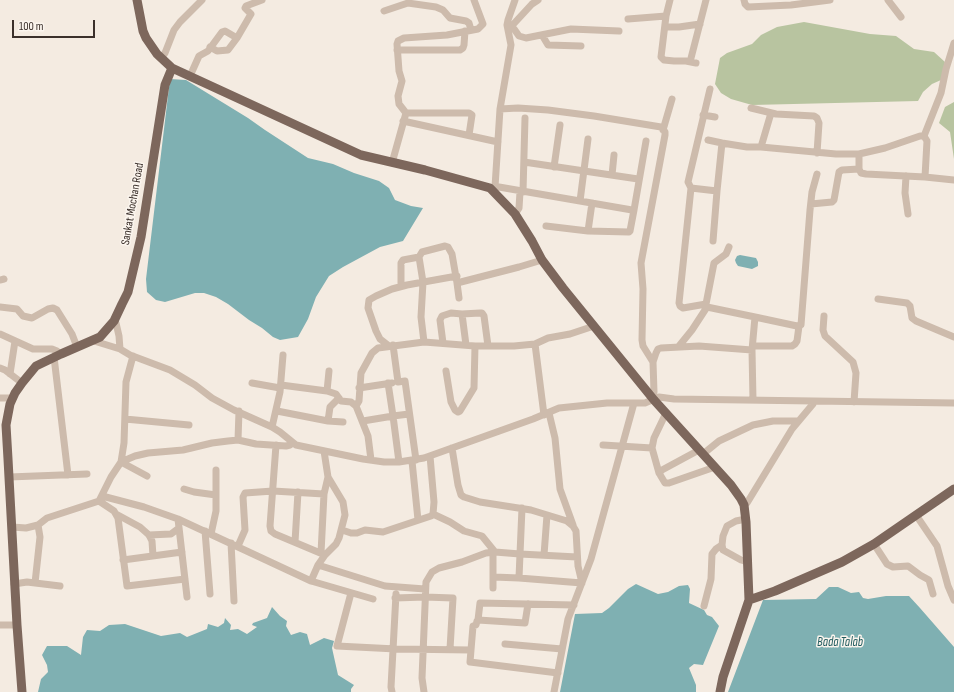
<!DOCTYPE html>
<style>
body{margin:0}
#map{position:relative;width:954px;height:692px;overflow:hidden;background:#f4ebe1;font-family:"Sofia Sans Condensed",sans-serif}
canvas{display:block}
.scale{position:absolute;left:12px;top:20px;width:83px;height:18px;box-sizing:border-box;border:2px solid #3b302b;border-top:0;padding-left:5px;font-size:12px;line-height:14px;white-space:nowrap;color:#3b302b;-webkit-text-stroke:3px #fbf5ee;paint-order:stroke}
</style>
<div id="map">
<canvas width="954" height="692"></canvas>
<div class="scale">100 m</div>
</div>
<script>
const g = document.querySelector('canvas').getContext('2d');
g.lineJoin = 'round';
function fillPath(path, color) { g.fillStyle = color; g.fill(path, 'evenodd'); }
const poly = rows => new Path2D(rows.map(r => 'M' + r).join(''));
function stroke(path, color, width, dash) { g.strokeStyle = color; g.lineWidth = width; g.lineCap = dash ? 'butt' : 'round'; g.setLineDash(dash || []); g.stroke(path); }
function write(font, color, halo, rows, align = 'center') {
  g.font = font + ' "Sofia Sans Condensed",sans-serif'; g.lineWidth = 3; g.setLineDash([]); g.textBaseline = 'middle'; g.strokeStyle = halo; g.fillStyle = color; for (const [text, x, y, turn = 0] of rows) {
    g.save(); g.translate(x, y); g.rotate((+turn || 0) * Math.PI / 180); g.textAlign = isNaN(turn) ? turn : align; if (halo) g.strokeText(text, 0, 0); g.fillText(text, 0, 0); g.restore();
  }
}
fillPath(poly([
 [804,22,870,34,896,36,914,49,934,52,945,62,941,80,932,84,923,92,918,101,752,105,731,99,721,93,715,84,720,58,727,53,752,44,761,35,777,27],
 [954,102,954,159,950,132,939,123,945,107]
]), '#b8c4a0');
fillPath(poly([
 [170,79,186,80,248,118,265,130,308,158,333,164,354,173,379,181,389,188,395,200,411,206,423,208,403,241,380,247,343,267,329,276,316,297,308,319,298,337,280,340,273,337,262,328,249,320,228,304,216,297,204,293,195,293,165,302,156,300,147,292,146,279],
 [740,255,756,258,758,262,758,266,752,269,738,266,736,263,735,260,737,256],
 [636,584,658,594,668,592,679,586,688,585,690,589,689,603,704,610,707,615,712,617,719,626,703,665,694,664,689,668,696,685,696,692,560,692,575,614,602,613,609,608,628,589],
 [829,587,838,587,851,593,859,592,863,598,868,599,886,596,909,596,920,608,954,647,954,692,728,692,763,600,816,599],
 [272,607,280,616,287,621,286,626,291,635,300,632,307,634,310,645,324,638,334,641,332,648,338,675,354,685,351,689,351,692,38,692,41,679,48,672,47,665,42,655,47,646,67,646,81,655,83,637,87,630,100,631,109,625,125,624,161,636,180,633,187,637,207,629,208,624,218,627,224,623,225,618,231,625,230,630,238,629,247,634,257,627,252,625,253,623,267,618]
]), '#7fb0b2');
stroke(poly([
 [744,0,745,4,748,7,791,5,830,0],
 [888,0,901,17],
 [384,11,408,3,436,7,443,10,450,18,466,21,469,23,471,30],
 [666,16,661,57,664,60,674,61,686,61,696,63],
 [628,19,666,16,670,0],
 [512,26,519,36,526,38,571,29,619,31],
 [665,27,679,27,700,24],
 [508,30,507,25,508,20,515,0],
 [542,35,548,45,581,46],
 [210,47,217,51,228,50,237,38],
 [397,50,460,50,463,48,464,45,465,31],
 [161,58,165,53,174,30,180,22,202,0],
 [690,62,706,0],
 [190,76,199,56,208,51,222,32,225,31,237,38,251,14,245,8,246,6,262,0],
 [751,108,776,114,814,116,817,118,819,123,817,153],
 [500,109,518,108,548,110,594,116,661,127,665,132,665,135,641,263,643,289,642,340,643,346,653,362],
 [406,113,399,104,398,96,402,81,399,71,397,44,398,41,404,38,447,35,478,29,483,24,474,0],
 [703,115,715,117],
 [403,121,498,142],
 [663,130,672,99],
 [924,136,941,93,946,69,954,43],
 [708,140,722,143,747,147,761,147,836,154,859,154,885,148,920,136,924,136,927,141,925,177],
 [761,147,771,113],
 [859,154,859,169,861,173,866,174,925,177,954,180],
 [524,162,638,179],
 [392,163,406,113,469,113,472,115,469,135],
 [554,167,560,125],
 [612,175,614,155],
 [906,176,905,193,908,214],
 [495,187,500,109,511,45,508,30,532,4,538,0],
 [490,188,499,187,632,210,634,210,646,141],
 [691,188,688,182,710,89],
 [717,191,722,143],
 [523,192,525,118],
 [580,201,588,139],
 [811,204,832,202,834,200,839,172,842,170,859,169],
 [515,214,519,208,520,192],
 [546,226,588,231,629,232,630,231,634,210],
 [588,231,592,203],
 [729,247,726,254,714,263,706,304,707,307,755,317],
 [0,280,4,279],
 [401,286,401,263,403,260,419,257],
 [459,298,457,283,519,267,542,260],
 [878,299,907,303,910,306,912,318,916,321,954,337],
 [706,304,683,308,680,306,679,303,691,188,717,191,713,241],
 [0,307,17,309,23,316,32,318,48,309,53,308,57,310,72,334,77,347],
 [462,314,466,345],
 [824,316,823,330,825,336,853,362,856,373,854,402],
 [114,321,116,323,119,336,120,349,130,355,170,370,195,385,212,398,234,410,272,427,280,432,296,445,363,459,384,462,399,462,424,458,533,419,559,408,607,403,645,403,659,397,674,399,954,403],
 [0,334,33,349,52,349,57,351,59,355],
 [94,341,120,349],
 [424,342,421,317,423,282,419,257,422,252,445,246,448,247,452,254,457,283],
 [443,343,440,320,442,316,451,313,462,314,480,313,482,313,484,316,488,346],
 [535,344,548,338,570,334,594,326],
 [393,345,398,382,405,381,416,460],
 [389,346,380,339,376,331,368,308,369,300,376,296,392,289,407,285,457,276],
 [679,346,692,330,707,307],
 [753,346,792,346,795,344,797,341,799,326],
 [133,356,126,382,124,443,121,462,135,456,148,453,183,450,212,443,228,441,238,440,256,444,286,446,290,445,292,443],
 [54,357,68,475],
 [0,368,5,370,22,383],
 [446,371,451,402,455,410,458,412,460,411,474,388,475,346],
 [10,374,15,341],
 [252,383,280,388],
 [281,385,327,391,336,394,341,401,351,402,356,406,368,436,371,460],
 [359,388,392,383],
 [327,391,329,371],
 [654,392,653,362,656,353,658,349,661,348,699,346,752,350],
 [0,398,13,398],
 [753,400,752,350,755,317,797,326,801,325,810,210,812,192,817,174],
 [356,406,359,401,361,373,372,353,378,348,424,342,475,346,514,346,535,344,544,415],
 [277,411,328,421,330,407,339,398],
 [549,413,555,438,560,489,573,525],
 [125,419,189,425],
 [328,421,343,422],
 [363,421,393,416,388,383],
 [272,427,280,392,283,355],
 [238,440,239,411],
 [276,445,270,526,271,531,275,534,325,555],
 [603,445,652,448],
 [699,450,662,470,659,473,665,483,669,483,715,467],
 [703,454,719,441,753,425,773,421,798,421],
 [412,461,418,520],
 [399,462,393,416,409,414],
 [659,473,652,448,654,438,666,413],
 [9,477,87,474],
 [184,489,194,492,216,495],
 [102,496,144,507,178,519,311,581,373,599],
 [99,501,114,511,118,518,127,586,185,579],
 [744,505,747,503,792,429,813,404,813,401],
 [522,508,520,554,577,557],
 [116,514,140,527,149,535,152,541,153,556],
 [433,514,450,522,464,531,482,536,495,552,520,554,519,578,582,583,578,566,576,531,573,526,567,521,531,510,480,502,464,497,461,495,458,485,452,448],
 [916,515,937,546,948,586,954,600],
 [178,519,187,597],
 [746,519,736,521,727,526,723,536,722,545,723,550,741,560,748,562],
 [38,525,47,518,99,501,111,477,121,462,147,476],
 [12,527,26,528,38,525,40,537,35,583],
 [342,530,351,533,357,533,365,530,383,532,431,516,433,514,434,502,430,456],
 [205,531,210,594],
 [211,534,216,511,216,470],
 [149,535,171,534,179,528],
 [295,542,298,492],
 [231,543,234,601],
 [874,544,887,564,893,567,908,566,920,575,929,580,933,594],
 [238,546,245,530,243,497,245,493,273,491,324,494],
 [493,552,493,588],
 [321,553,324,494,328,477],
 [544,555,547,515],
 [123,560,182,552],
 [318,565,385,586,425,589],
 [494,577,519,578],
 [311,581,318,565,325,555,336,544,339,538,345,515,343,502,328,477,324,451],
 [14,584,27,582,60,586],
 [351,593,337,646,396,649,471,650,470,662,558,673],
 [395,598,425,597,453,598,450,649],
 [704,606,711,579,712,554,716,549,722,545],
 [478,620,525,623,528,604],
 [0,625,17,625],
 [505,644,562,649],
 [471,650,473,626,476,625,477,621,478,620,480,603,574,605],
 [392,692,391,687,396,594],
 [424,692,422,678,426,582,432,572,439,568,462,562,486,553,495,552],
 [554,692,568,619,591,559,634,403]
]), '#cdbbac', 7);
stroke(poly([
 [137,0,143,31,146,38,157,54,172,68,361,155,425,170,490,188,515,214,532,241,542,260,563,288,654,400,731,485,741,499,744,505,746,522,749,600,723,677,720,692],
 [749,600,775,591,842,562,874,544,954,489],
 [22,692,17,625,8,459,6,425,10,404,15,393,22,383,36,366,61,354,100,337,114,321,122,304,128,292,141,237,165,85,172,68]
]), '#7d675c', 9);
write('12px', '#3b302b', '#fbf5ee', [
 ["Sankat Mochan Road",133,204,-80]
]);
write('italic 13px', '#1f5a5e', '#fbf5ee', [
 ["Bada Talab",840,643]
]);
</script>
